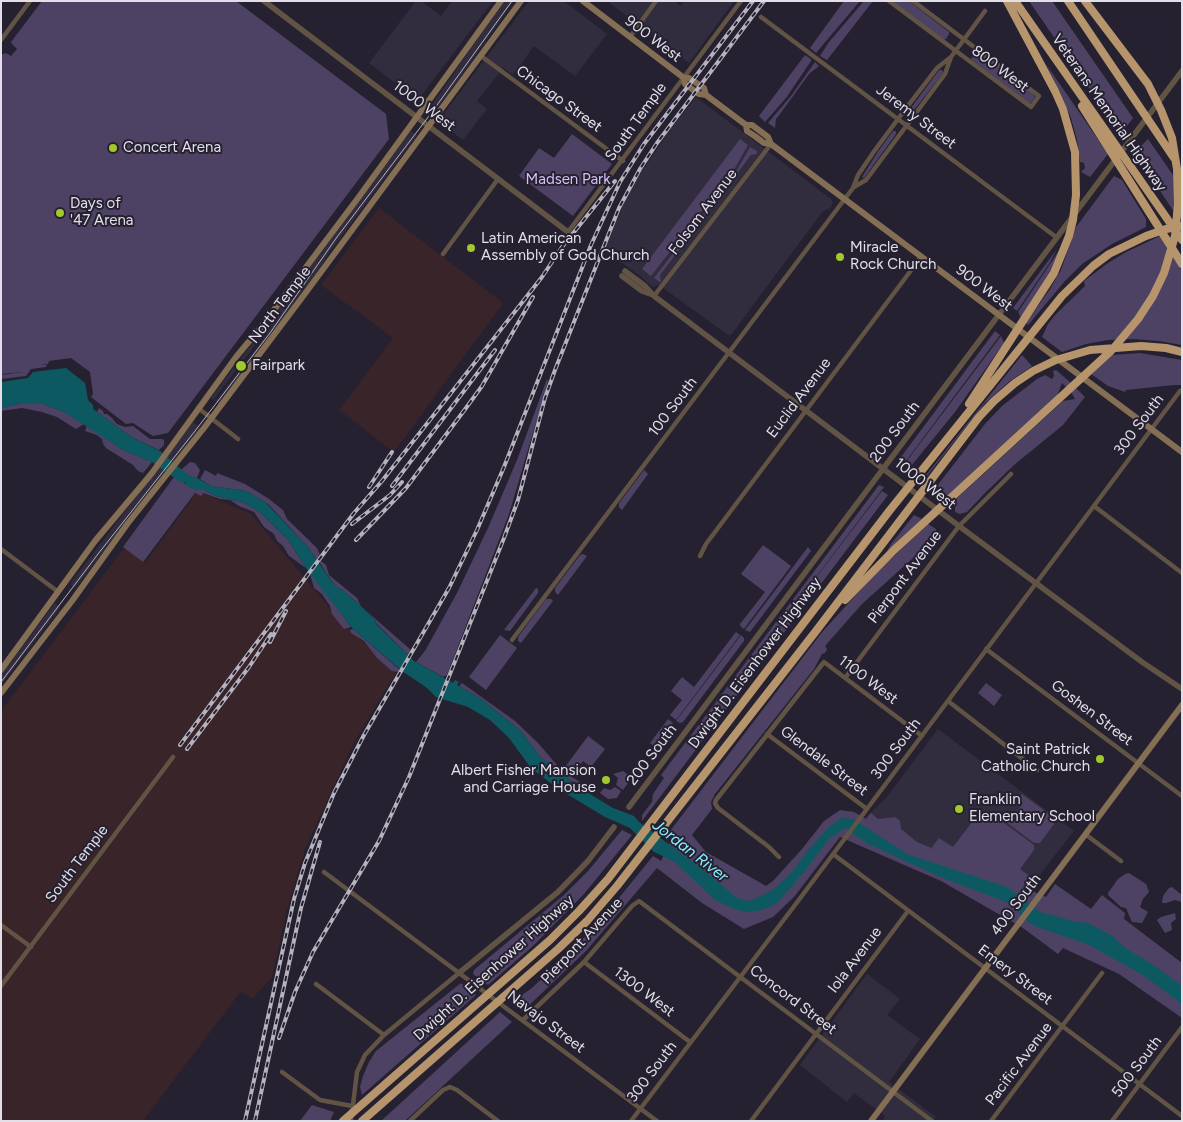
<!DOCTYPE html>
<style>
body{margin:0}
#map{position:relative;width:1183px;height:1122px;overflow:hidden;background:#262130;font-family:Figtree,sans-serif}
canvas{display:block}
.frame{position:absolute;inset:0;border:2px solid #e2dfe9;pointer-events:none}
</style>
<div id="map">
<canvas width="1183" height="1122"></canvas>
<div class="frame"></div>
</div>
<script>
const g = document.querySelector('canvas').getContext('2d');
g.lineJoin = 'round';
function fillPath(path, color) { g.fillStyle = color; g.fill(path, 'evenodd'); }
const poly = rows => new Path2D(rows.map(r => 'M' + r).join(''));
function stroke(path, color, width, dash) { g.strokeStyle = color; g.lineWidth = width; g.lineCap = dash ? 'butt' : 'round'; g.setLineDash(dash || []); g.stroke(path); }
function write(font, color, halo, rows, align = 'center') {
  g.font = font + ' Figtree,sans-serif'; g.lineWidth = 4; g.setLineDash([]); g.textBaseline = 'middle'; g.strokeStyle = halo; g.fillStyle = color; for (const [text, x, y, turn = 0] of rows) {
    g.save(); g.translate(x, y); g.rotate((+turn || 0) * Math.PI / 180); g.textAlign = isNaN(turn) ? turn : align; if (halo) g.strokeText(text, 0, 0); g.fillText(text, 0, 0); g.restore();
  }
}
fillPath(poly([
 [416,1,421,1,441,16,452,1,493,1,418,100,369,63],
 [505,1,514,1,436,111,430,107,450,79,470,48],
 [529,1,564,1,607,34,575,76,534,46,513,75,503,68,477,101,487,109,463,140,443,125,442,116],
 [607,1,674,1,681,6,684,1,734,1,689,63],
 [696,97,831,199,833,203,830,209,823,211,731,335,728,335,659,285,653,287,644,280,643,278,603,249,629,193,640,174,669,131],
 [411,131,417,135,329,253,304,292,219,404,211,398],
 [265,332,267,334,216,401,214,399],
 [193,422,201,428,75,588,71,585,72,581],
 [55,603,60,607,57,612,1,685,1,675],
 [938,729,1074,831,1042,872,1031,890,992,879,873,824,865,818,886,798],
 [867,974,900,999,887,1015,920,1039,889,1082,936,1117,933,1121,882,1121,885,1116,854,1093,847,1102,800,1065]
]), '#322c3f');
fillPath(poly([
 [379,208,503,303,394,452,339,410,393,338,321,285],
 [198,491,251,514,342,623,397,671,354,742,305,849,286,913,272,977,252,999,241,991,143,1121,1,1121,1,711,125,547,145,563]
]), '#392529');
fillPath(poly([
 [42,1,236,1,386,114,389,139,168,433,153,436,133,423,126,424,91,397,93,394,90,372,71,358,49,361,48,364,41,365,47,365,46,367,31,369,26,376,1,379,1,375,23,372,1,374,1,55,6,53,11,56,17,49,12,44,11,42],
 [844,1,860,1,816,53,810,48],
 [864,1,873,1,827,60,820,56,829,42],
 [892,1,909,1,949,32,949,34,946,39,943,40],
 [1029,1,1052,1,1133,118,1124,130,1115,126],
 [978,52,1034,95,1035,97,1031,103,1028,103,973,61,971,59,975,53],
 [805,55,811,59,811,61,786,98,765,122,759,116],
 [815,62,819,66,809,74,780,114,776,119,775,128,768,123,791,96],
 [1046,64,1108,154,1090,177,1081,172,1085,168,1084,163,1080,162,1077,140,1071,118,1061,94],
 [939,70,942,70,943,73,911,114,909,114,908,112],
 [893,131,896,131,896,134,864,178,862,177,879,150],
 [572,134,612,164,573,216,519,176,539,148,554,158],
 [740,139,748,145,735,168,651,276,642,269],
 [1148,139,1182,188,1182,217,1180,218,1175,213,1134,153],
 [750,147,757,151,757,154,751,155,660,275,661,282,658,281,654,278,737,170],
 [1114,176,1122,180,1146,219,1146,227,1112,244,1082,264,1065,281,1028,325,1026,323,1050,289,1061,270,1076,227],
 [1160,236,1182,271,1182,345,1159,341,1133,339,1108,340,1086,344,1062,352,1042,337,1048,324,1056,314,1085,286,1084,281,1108,263,1126,252],
 [1062,246,1054,266,1021,318,1018,312],
 [1057,249,1049,264,1017,311,1013,308],
 [995,331,1000,335,900,469,899,467,901,464,898,461],
 [1001,336,1004,343,955,412,911,466,906,462],
 [1140,353,1182,360,1182,385,1174,385,1126,390,1125,392,1108,386,1091,374,1112,355],
 [1022,355,1032,366,1010,381,985,403,927,476,926,475],
 [1056,370,1071,383,1066,387,1062,383,1057,396,948,496,937,486,985,424,1002,406,1037,379,1045,375,1052,379,1054,376,1053,371],
 [547,379,548,382,509,514,447,675,443,677,416,662,425,651,457,593,488,528,517,460],
 [1076,388,1085,397,1063,425,1014,465,985,493,967,512,960,514,955,512,955,500,1063,401,1075,399,1071,392],
 [19,404,43,404,64,412,84,424,76,429,57,417,42,412,22,408,1,411,1,408],
 [99,408,103,411,104,414,107,414,112,418,117,424,125,427,133,426,150,439,162,439,164,440,164,445,159,450,133,438,97,412],
 [87,425,123,450,152,462,143,473,138,471,133,465,106,448,103,444,102,439,97,435,85,431],
 [190,462,195,463,200,470,197,478,189,476,181,470],
 [205,470,216,476,217,473,245,484,269,499,283,510,287,519,317,548,320,555,317,560,306,545,268,504,246,491,211,486,200,479],
 [644,470,648,474,622,510,619,507,619,503],
 [174,477,196,490,204,490,216,496,242,502,252,507,263,515,289,541,306,568,289,556,283,546,277,541,274,534,264,527,254,512,239,506,230,500,220,499,203,493,201,496,195,493,143,562,123,547],
 [879,485,884,487,766,643,882,491,888,495,642,821,642,815,652,802,653,794,664,778,661,775],
 [914,515,922,519,886,553,891,544],
 [928,524,936,529,936,532,931,538,933,540,862,604,832,638,825,646,827,649,825,653,822,654,814,669,715,794,711,802,712,809,692,835,706,852,766,886,773,881,802,849,824,821,840,810,854,812,866,819,871,813,878,819,895,817,900,821,901,829,917,842,934,849,932,847,939,838,953,847,979,813,984,817,988,811,1034,845,1034,850,1020,869,1035,880,1030,890,1046,897,1055,884,1091,909,1102,895,1125,913,1124,919,1182,963,1182,1018,1119,974,1063,948,1058,954,1023,928,941,881,840,837,794,897,773,917,744,929,702,903,657,868,586,951,523,1011,511,1003,520,995,522,995,532,988,580,942,614,904,653,856,661,861,671,839,667,835,823,631,876,573],
 [763,545,791,566,744,629,741,627,740,624,765,592,741,574],
 [808,547,811,551,750,632,745,630],
 [583,554,587,556,558,595,555,592,555,588,580,555],
 [321,561,326,565,329,575,357,598,361,606,344,591,335,586,319,562],
 [310,574,318,582,351,627,344,629,332,614,330,606,322,594,314,588],
 [536,588,538,589,538,593,510,631,504,630],
 [546,599,551,599,553,601,521,643,518,641,518,637],
 [364,609,411,650,408,655,376,623,375,620],
 [353,629,400,670,399,672,392,671,377,658,364,641,351,633,350,630],
 [736,632,740,635,676,720,670,715,682,700,671,691,682,677,694,687],
 [500,635,517,648,486,690,469,677],
 [741,635,744,638,744,641,683,722,680,723,676,721],
 [462,683,515,721,538,743,563,772,582,783,580,784,571,781,540,757,521,731,481,699,459,686],
 [986,683,1002,695,994,706,978,693],
 [668,719,673,723,655,747,650,743],
 [588,736,605,749,591,767,583,761,581,764,579,763,572,772,565,767],
 [623,771,630,776,631,779,623,790,616,785,618,778,613,774],
 [615,787,621,791,617,798,608,799,600,793,604,788,610,790],
 [1022,794,1057,820,1040,843,1034,843,1002,819,1007,815,1012,818,1023,803,1019,798],
 [622,830,632,835,584,894,533,946,488,985,473,974,474,970,564,895,588,871],
 [1129,873,1146,884,1149,892,1143,899,1140,907,1148,912,1142,923,1132,922,1126,908,1121,907,1108,895,1108,893,1118,879,1125,874],
 [1172,887,1182,895,1182,902,1175,900,1166,903,1162,903,1163,896,1169,888],
 [1175,913,1176,919,1171,923,1172,930,1165,933,1157,920,1161,917],
 [461,983,476,995,362,1095,360,1087,363,1076,369,1062,376,1051],
 [500,1012,512,1022,405,1121,381,1121],
 [312,1105,334,1112,330,1121,300,1121]
]), '#4e4264');
fillPath(poly([
 [66,368,85,383,88,400,93,405,93,409,133,438,160,451,189,476,197,478,211,486,246,491,265,502,306,545,335,586,344,591,364,609,375,620,376,624,414,661,453,683,455,680,459,682,457,685,481,699,521,731,540,757,571,781,572,783,613,808,634,816,639,822,698,866,737,898,750,901,773,890,793,871,808,850,828,828,841,818,853,819,907,854,1007,887,1040,912,1073,921,1088,923,1111,935,1127,949,1155,966,1182,986,1182,1004,1143,975,1089,945,1040,928,1029,923,1011,904,943,878,868,844,845,828,829,839,804,872,778,902,763,910,746,912,732,908,715,900,675,862,654,852,630,828,605,817,557,788,531,768,509,738,490,720,468,707,436,697,427,688,402,671,353,629,310,574,289,541,263,515,252,507,242,502,216,496,204,490,196,490,187,486,185,482,182,483,152,462,123,450,64,412,43,404,19,404,1,408,1,382,28,378,33,372]
]), '#0c5962');
stroke(poly([
 [889,1,1031,107,1039,96,913,1],
 [761,17,1056,237],
 [630,37,656,1],
 [1,40,30,1],
 [481,56,623,161],
 [854,187,866,180,945,74,951,57,985,11],
 [568,232,741,1],
 [443,254,498,179],
 [654,296,771,144],
 [198,408,238,439],
 [1094,506,1182,573],
 [1,549,57,591],
 [700,556,706,544,921,257],
 [512,640,853,188,858,175,875,150,907,107,937,68,951,57],
 [986,649,1182,796],
 [845,678,959,526,1011,474],
 [948,701,1037,770],
 [767,734,867,809],
 [1085,834,1121,861],
 [833,854,1182,1116],
 [779,857,769,847,718,808,715,803,716,800,824,662,922,736],
 [324,872,657,1121],
 [1,925,31,947],
 [584,962,690,1042],
 [316,984,384,1035],
 [1,986,173,757],
 [523,1020,584,962,632,906,639,901,932,1121],
 [282,1072,320,1100,352,1106],
 [351,1121,357,1072,365,1055,384,1035,459,973],
 [410,1121,443,1090,450,1087,457,1090,498,1121],
 [631,1121,798,901,1180,391],
 [751,1121,908,911],
 [991,1121,1102,973],
 [1112,1121,1182,1027]
]), '#625444', 4.5);
stroke(poly([
 [264,1,568,232],
 [625,271,645,286,654,296,959,526,1142,662,1182,689],
 [622,276,642,291,653,295],
 [629,807,1182,71],
 [459,973,558,892,588,861,614,827]
]), '#625444', 5.5);
stroke(poly([
 [583,1,684,78,685,84,699,94,706,95,746,125,747,131,756,137,764,143,771,144,1182,452],
 [684,78,689,78,704,88,706,95],
 [746,125,752,125,768,137,771,144],
 [1,670,95,541,152,473,236,357,261,327,358,198,501,1],
 [1,693,72,601,128,523,204,428,304,295,521,1],
 [871,1121,1182,705]
]), '#846f54', 6);
stroke(poly([
 [1015,1,1182,240],
 [1068,1,1174,158],
 [1082,106,1182,264],
 [969,404,1054,273,1069,236,1073,220,1076,195,1075,152,1063,109,1055,91,1007,1],
 [845,600,894,550,1112,350,1138,319,1153,296,1164,273,1175,236,1178,204,1177,169,1172,138,1161,110,1148,84,1085,1],
 [343,1121,550,940,579,911,608,879,890,510,1062,296,1093,266,1109,254,1146,236,1166,229,1182,226],
 [362,1121,558,949,587,921,617,886,816,631,979,417,994,401,1015,383,1033,371,1056,360,1090,350,1141,346,1166,348,1182,352]
]), '#b7956c', 8);
stroke(poly([
 [1,682,98,554,195,431,270,333,337,237,432,112,512,1]
]), '#b7b3be', 1);
const rail = poly([
 [392,486,495,350],
 [369,487,392,452],
 [352,524,390,495,402,482],
 [356,540,406,488,466,408,482,386,533,297],
 [270,642,286,611],
 [180,745,354,513,382,481,542,277,562,247,615,181],
 [187,749,249,667,271,634],
 [279,1038,295,992,313,952,379,841,409,777,504,538,518,500,545,398,555,370,619,208,640,169,657,143,764,1],
 [245,1121,294,899,305,863,334,793,364,735,449,588,477,530,504,467,591,245,620,182,644,144,753,1],
 [255,1121,301,908,320,842]
]);
stroke(rail, '#b7b3be', 4);
stroke(rail, '#262130', 2, [5.5]);
for (const [x, y, r, color] of [
 [113,148,5,"#a1c92a"],
 [60,213,5,"#a1c92a"],
 [471,248,5,"#a1c92a"],
 [840,257,5,"#a1c92a"],
 [241,366,6,"#a1c92a"],
 [1100,759,5,"#a1c92a"],
 [606,780,5,"#a1c92a"],
 [959,809,5,"#a1c92a"]
]) { const dot = new Path2D(); dot.arc(x, y, r, 0, 2 * Math.PI); g.fillStyle = color; g.fill(dot); stroke(dot, '#262130', 2); }
write('15px', '#e2dfe9', '#262130', [
 ["900 West",653,39,37],
 ["800 West",1000,69,37],
 ["Chicago Street",559,99,36],
 ["1000 West",424,106,37],
 ["Veterans Memorial Highway",1109,113,55],
 ["Jeremy Street",916,117,37],
 ["South Temple",636,122,-54],
 ["Folsom Avenue",703,212,-53],
 ["900 West",984,288,37],
 ["North Temple",280,305,-53],
 ["Euclid Avenue",799,398,-53],
 ["100 South",673,407,-53],
 ["300 South",1139,425,-53],
 ["200 South",895,432,-53],
 ["1000 West",925,484,38],
 ["Pierpont Avenue",905,577,-53],
 ["Dwight D. Eisenhower Highway",755,663,-53],
 ["1100 West",868,680,37],
 ["Goshen Street",1092,713,37],
 ["300 South",896,749,-53],
 ["200 South",652,755,-53],
 ["Glendale Street",824,761,37],
 ["South Temple",77,864,-53],
 ["400 South",1016,905,-53],
 ["Pierpont Avenue",582,941,-47],
 ["Iola Avenue",855,960,-53],
 ["Dwight D. Eisenhower Highway",494,968,-42],
 ["Emery Street",1015,975,37],
 ["1300 West",644,992,37],
 ["Concord Street",793,1000,37],
 ["Navajo Street",546,1022,37],
 ["Pacific Avenue",1019,1064,-53],
 ["500 South",1137,1067,-53],
 ["300 South",652,1072,-53]
]);
write('15px', '#e2dfe9', '#262130', [
 ["Concert Arena",123,148],
 ["Days of",70,204],
 ["'47 Arena",70,221],
 ["Latin American",481,239],
 ["Assembly of God Church",481,256],
 ["Miracle",850,248],
 ["Rock Church",850,265],
 ["Fairpark",252,366],
 ["Saint Patrick",1090,750,"right"],
 ["Catholic Church",1090,767,"right"],
 ["Albert Fisher Mansion",596,771,"right"],
 ["and Carriage House",596,788,"right"],
 ["Franklin",969,800],
 ["Elementary School",969,817]
], 'left');
write('15px', '#d4c1fa', '#262130', [
 ["Madsen Park",568,180]
]);
write('italic 16px', '#86effe', '#262130', [
 ["Jordan River",690,851,38]
]);
</script>
